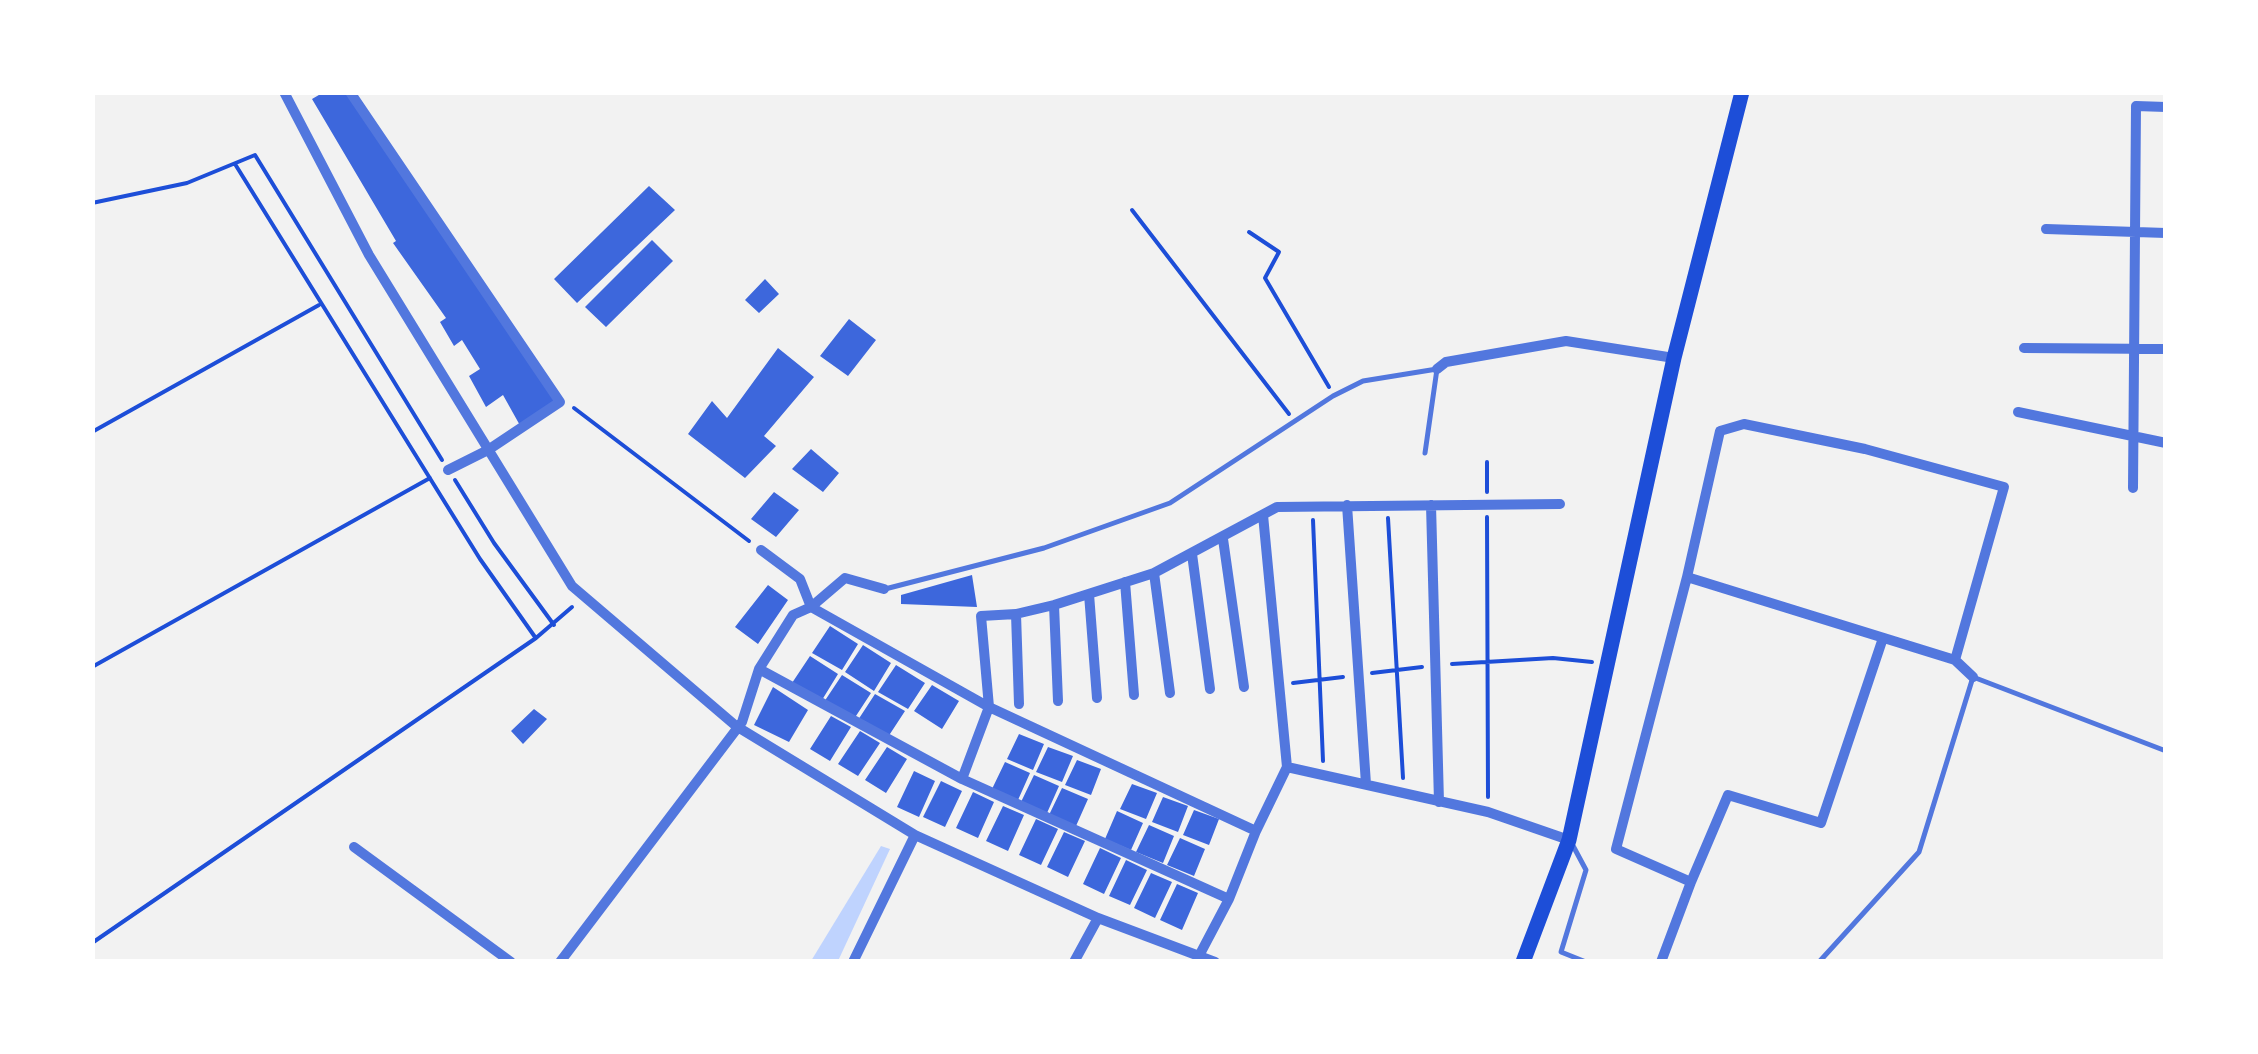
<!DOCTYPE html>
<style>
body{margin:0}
#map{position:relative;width:2258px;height:1054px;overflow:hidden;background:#f2f2f2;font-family:Overpass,sans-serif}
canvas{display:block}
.frame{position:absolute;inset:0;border:95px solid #fff;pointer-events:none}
</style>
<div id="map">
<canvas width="2258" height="1054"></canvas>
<div class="frame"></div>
</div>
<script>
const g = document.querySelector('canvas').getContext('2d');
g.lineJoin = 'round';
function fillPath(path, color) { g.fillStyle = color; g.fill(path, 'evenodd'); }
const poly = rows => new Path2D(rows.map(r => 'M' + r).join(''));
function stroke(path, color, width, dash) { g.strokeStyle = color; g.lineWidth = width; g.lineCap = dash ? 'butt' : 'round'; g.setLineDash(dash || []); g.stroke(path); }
fillPath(poly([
 [881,846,890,849,838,961,811,961]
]), '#bfd3fe');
fillPath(poly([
 [324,92,350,92,560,402,522,429,503,395,486,407,469,376,480,369,462,340,454,346,440,322,446,318,393,243,396,241,312,99],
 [649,186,675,210,577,303,554,279],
 [652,240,673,261,606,327,585,307],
 [765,279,779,294,759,313,745,300],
 [849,319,876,340,848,376,820,356],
 [778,348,814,377,764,436,776,446,745,478,688,434,712,401,727,418],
 [811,449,839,473,823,492,792,469],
 [774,492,799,510,776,537,751,519],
 [972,575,977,607,901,604,901,595],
 [768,585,788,600,758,644,735,627],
 [830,626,858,644,842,670,812,653],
 [863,645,891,663,874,691,845,672],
 [810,656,838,674,822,700,792,683],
 [896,665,925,683,908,709,878,692],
 [842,675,871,693,854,719,824,702],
 [932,685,959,701,942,729,914,711],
 [773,687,808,710,789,742,754,725],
 [875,694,905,711,888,737,858,720],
 [534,709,547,719,523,744,511,731],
 [831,716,851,727,830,761,810,749],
 [860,731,880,743,858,776,838,764],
 [1019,734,1044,744,1033,770,1007,759],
 [887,747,907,759,886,793,865,780],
 [1048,747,1073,756,1062,782,1036,772],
 [1077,760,1101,769,1091,795,1065,785],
 [1005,762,1030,773,1018,800,992,789],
 [914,771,935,781,919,817,897,807],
 [1034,775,1059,786,1047,813,1021,802],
 [941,781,962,791,945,827,923,817],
 [1132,784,1157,793,1146,819,1120,809],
 [1062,788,1088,799,1076,826,1049,815],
 [973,792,994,802,978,838,956,828],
 [1163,797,1188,806,1178,832,1152,822],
 [1003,806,1024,815,1008,851,986,841],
 [1194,810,1219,819,1209,845,1183,835],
 [1117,811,1143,823,1131,850,1105,839],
 [1036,819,1058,829,1041,865,1019,855],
 [1149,825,1174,836,1163,863,1136,852],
 [1064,832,1085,841,1068,877,1047,867],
 [1180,838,1205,849,1194,876,1167,865],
 [1100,848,1121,858,1104,894,1083,884],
 [1126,860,1147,870,1130,905,1109,896],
 [1151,873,1172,882,1155,918,1134,908],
 [1177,884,1198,893,1182,930,1160,920]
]), '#3d67dc');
stroke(poly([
 [235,164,480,559,535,637],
 [92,203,187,183,255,155,442,460],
 [1132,210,1289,414],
 [1249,232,1279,252,1265,278,1329,387],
 [574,408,749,541],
 [92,432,319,305],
 [1487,462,1487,492],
 [455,480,494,543,554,625],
 [1487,517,1488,797],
 [1388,518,1403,778],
 [1313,520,1323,761],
 [1452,664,1553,658,1592,662],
 [92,667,430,478],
 [1372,673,1422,667],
 [1293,683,1343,677],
 [92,943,536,638,572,607]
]), '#1d4ed8', 4);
stroke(poly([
 [885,589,1044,548,1170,503,1333,396,1363,381,1437,369,1425,453],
 [1571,842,1586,870,1561,952,1586,962],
 [1819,962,1919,852,1973,677,2166,751]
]), '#5277de', 5);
stroke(poly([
 [284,92,369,255,572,586,736,726,915,835,1098,918,1215,962],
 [350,92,560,402,488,450,448,470],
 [2046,229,2166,233],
 [2024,348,2166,349],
 [1437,369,1446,362,1566,341,1674,358],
 [2018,412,2166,443],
 [2133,488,2136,106,2166,107],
 [1347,505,1366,784],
 [1431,505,1439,802],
 [1263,515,1287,767],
 [1223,539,1244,687],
 [761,550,800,579,811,607,989,707,1256,831],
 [1192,554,1210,689],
 [1154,573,1170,693],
 [1687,577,1720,431,1744,424,1865,449,2004,487,1955,660],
 [1125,582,1134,695],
 [1089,594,1097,698],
 [1054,605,1058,701],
 [1016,614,1019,704],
 [1883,638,1821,823,1728,795,1691,882,1616,849,1687,577,1955,660,1973,677],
 [759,669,962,779,1229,899],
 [962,779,989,707,981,616,1016,614,1054,605,1154,573,1277,507,1560,504],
 [354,847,511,962],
 [1200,954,1229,899,1256,831,1287,767,1488,812,1569,840],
 [560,962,742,722,759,669,793,615,811,607,845,578,884,589],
 [853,962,915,835],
 [1074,962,1098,918],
 [1661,962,1691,882]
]), '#5277de', 10);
stroke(poly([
 [1523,962,1569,840,1674,358,1742,92]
]), '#1d4ed8', 15);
</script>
